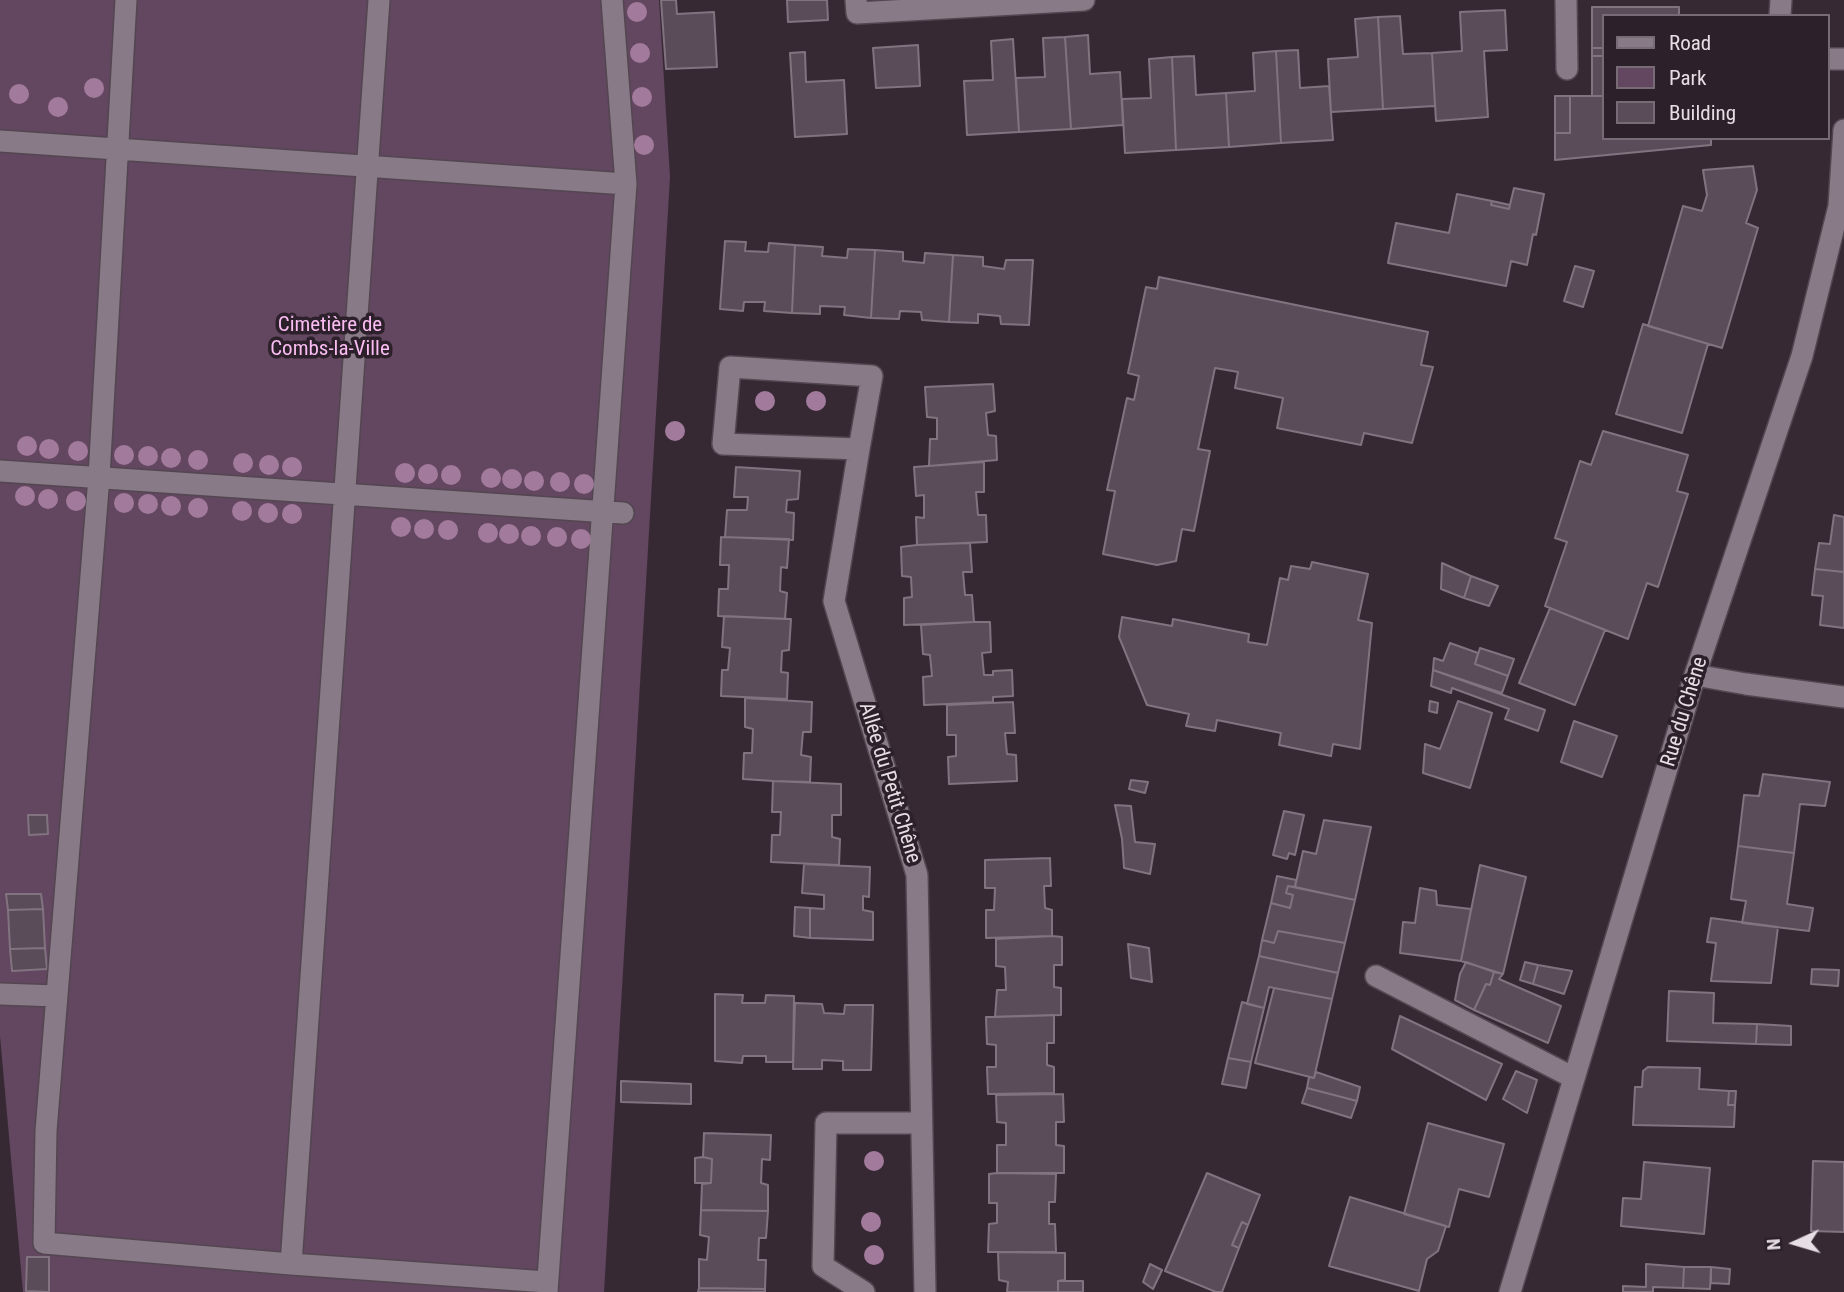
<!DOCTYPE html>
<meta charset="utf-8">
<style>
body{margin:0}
#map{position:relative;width:1844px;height:1292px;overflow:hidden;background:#362934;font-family:"Roboto Condensed",sans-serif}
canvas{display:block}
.legend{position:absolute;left:1602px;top:14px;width:228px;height:126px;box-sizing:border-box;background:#2c202a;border:2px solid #776c75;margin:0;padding:9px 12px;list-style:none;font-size:21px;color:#e7dee5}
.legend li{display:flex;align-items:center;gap:14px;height:35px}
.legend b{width:35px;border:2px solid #776c75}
.north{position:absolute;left:1760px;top:1208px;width:70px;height:70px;-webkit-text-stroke:5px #2c202a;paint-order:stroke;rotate:266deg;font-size:19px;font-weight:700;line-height:28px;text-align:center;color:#e7dee5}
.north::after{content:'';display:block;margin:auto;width:24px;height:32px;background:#e7dee5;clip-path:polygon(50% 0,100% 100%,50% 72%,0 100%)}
</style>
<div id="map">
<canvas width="1844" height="1292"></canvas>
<ul class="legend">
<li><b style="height:9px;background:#897a87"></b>Road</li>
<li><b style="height:19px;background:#63465f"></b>Park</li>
<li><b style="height:19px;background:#5a4c58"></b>Building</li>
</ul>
<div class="north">N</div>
</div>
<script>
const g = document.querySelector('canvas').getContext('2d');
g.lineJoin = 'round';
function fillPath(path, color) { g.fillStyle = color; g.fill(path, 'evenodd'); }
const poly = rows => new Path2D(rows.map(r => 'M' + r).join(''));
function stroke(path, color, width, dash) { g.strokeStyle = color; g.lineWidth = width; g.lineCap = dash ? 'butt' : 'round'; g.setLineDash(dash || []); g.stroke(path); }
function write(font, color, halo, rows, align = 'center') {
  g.font = font + ' "Roboto Condensed",sans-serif'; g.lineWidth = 7; g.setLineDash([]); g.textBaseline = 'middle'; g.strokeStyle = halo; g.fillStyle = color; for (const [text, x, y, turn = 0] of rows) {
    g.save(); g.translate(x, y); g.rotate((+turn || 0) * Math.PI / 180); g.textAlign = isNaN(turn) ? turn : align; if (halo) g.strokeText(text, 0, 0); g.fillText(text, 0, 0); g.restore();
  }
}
fillPath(poly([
 [0,0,659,0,670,177,604,1292,23,1292,0,1036]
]), '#63465f');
const building = poly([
 [661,0,676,0,677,14,714,12,717,67,666,69,661,0],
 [787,0,827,0,828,20,788,22,787,0],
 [1592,7,1679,7,1679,16,1604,16,1604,48,1592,48,1592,7],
 [1505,10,1507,50,1484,51,1488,117,1436,121,1432,53,1462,51,1460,12,1505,10],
 [1400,16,1403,54,1432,53,1435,106,1383,109,1378,17,1400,16],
 [1378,17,1383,109,1331,112,1328,59,1358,57,1355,19,1378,17],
 [1088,35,1090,74,1120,72,1123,125,1071,129,1065,37,1088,35],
 [1065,37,1071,129,1019,132,1016,78,1045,77,1043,38,1065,37],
 [1013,39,1019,132,967,135,964,81,993,80,991,41,1013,39],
 [918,45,920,86,876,88,873,48,918,45],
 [1592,48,1604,48,1604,56,1592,56,1592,48],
 [1298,50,1300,88,1329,86,1333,140,1281,143,1276,51,1298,50],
 [1276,51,1281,143,1229,147,1226,93,1255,91,1253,53,1276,51],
 [805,52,806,82,844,80,847,134,795,137,790,53,805,52],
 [1194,56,1196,95,1226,93,1229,147,1176,150,1172,57,1194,56],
 [1592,56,1604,56,1604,96,1592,96,1592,56],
 [1172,57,1176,150,1125,153,1122,99,1151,98,1149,59,1172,57],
 [1555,96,1570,96,1570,133,1555,133,1555,96],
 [1570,96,1604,96,1604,138,1711,138,1711,145,1555,160,1555,133,1570,133,1570,96],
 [1753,166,1757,190,1746,223,1758,228,1722,348,1648,326,1683,206,1702,211,1707,195,1703,170,1753,166],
 [1514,188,1544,194,1536,235,1533,234,1527,265,1511,261,1506,286,1388,263,1396,223,1449,233,1457,194,1492,201,1491,205,1509,209,1514,188],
 [1492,201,1510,205,1509,209,1491,205,1492,201],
 [725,241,746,242,745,251,768,252,769,243,795,245,792,313,764,311,765,302,744,302,743,311,720,309,725,241],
 [795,245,823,247,822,256,847,258,848,249,875,250,871,318,844,315,845,307,820,306,820,314,792,313,795,245],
 [875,250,903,252,903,261,924,263,925,253,953,255,949,322,922,320,921,312,900,311,899,319,871,318,875,250],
 [953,255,983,257,983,266,1004,269,1006,260,1033,260,1029,325,1001,324,1000,316,978,314,978,323,949,322,953,255],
 [1575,266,1594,271,1583,307,1564,301,1575,266],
 [1159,277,1428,332,1421,365,1433,367,1412,443,1364,433,1361,445,1277,428,1283,398,1235,388,1238,372,1215,368,1198,449,1210,451,1194,531,1182,529,1176,561,1157,565,1103,554,1115,491,1107,490,1127,398,1134,400,1139,376,1128,373,1146,287,1157,289,1159,277],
 [1643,324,1708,344,1682,433,1616,414,1643,324],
 [993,384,995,411,986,413,988,435,996,436,997,460,929,466,930,439,937,439,937,418,927,417,925,387,993,384],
 [1603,431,1688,455,1677,491,1688,494,1658,587,1647,583,1628,639,1545,606,1567,542,1555,538,1580,461,1591,465,1603,431],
 [984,462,984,492,976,492,978,515,986,515,987,542,917,545,916,517,924,518,924,495,916,496,914,467,984,462],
 [736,467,800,471,798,499,787,500,786,512,794,513,793,540,725,537,727,510,747,510,748,497,734,497,736,467],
 [1834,515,1844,517,1844,572,1815,569,1819,543,1830,544,1834,515],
 [721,537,789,539,787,568,781,567,780,591,787,593,785,619,718,616,719,589,728,589,729,565,720,565,721,537],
 [970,543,972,572,963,572,965,595,972,595,974,622,904,625,904,598,912,597,911,577,902,576,901,547,917,545,970,543],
 [1312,562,1368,574,1358,620,1372,623,1360,749,1333,744,1331,756,1279,745,1281,733,1217,720,1215,731,1186,726,1189,714,1147,705,1119,637,1122,617,1172,626,1173,619,1249,634,1248,642,1267,645,1280,578,1288,580,1291,566,1310,569,1312,562],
 [1442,563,1471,576,1464,598,1441,589,1442,563],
 [1815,569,1844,572,1844,628,1820,625,1823,596,1812,595,1815,569],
 [1471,576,1498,586,1489,606,1464,598,1471,576],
 [1550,608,1605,630,1575,705,1519,683,1550,608],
 [724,616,791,619,789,650,782,651,781,672,788,673,787,699,721,696,722,670,728,670,730,648,722,647,724,616],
 [974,622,990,622,991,652,982,653,984,675,993,675,993,671,1012,670,1013,696,993,697,993,702,924,705,923,677,932,676,930,655,923,654,921,625,974,622],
 [1450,643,1478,653,1475,664,1508,676,1502,693,1433,670,1434,658,1443,661,1450,643],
 [1480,648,1514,659,1508,676,1475,664,1480,648],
 [1433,670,1545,710,1538,731,1505,719,1509,709,1452,688,1451,693,1431,686,1433,670],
 [745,698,812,702,811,732,803,732,801,755,811,757,810,782,773,781,743,779,744,753,752,753,753,729,745,727,745,698],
 [1430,701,1438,703,1437,713,1429,711,1430,701],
 [1458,701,1492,713,1470,788,1423,773,1425,744,1440,749,1458,701],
 [1013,702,1015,733,1005,733,1007,754,1016,755,1017,781,949,784,948,757,956,756,956,735,947,735,947,705,1013,702],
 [1574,721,1617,736,1602,777,1561,762,1574,721],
 [1763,774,1830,782,1825,806,1800,804,1794,853,1738,846,1744,795,1759,796,1763,774],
 [1131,780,1148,782,1145,793,1129,789,1131,780],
 [773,781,841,784,841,815,832,815,832,837,840,839,839,865,771,862,772,835,780,835,781,812,772,812,773,781],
 [1115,805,1131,806,1135,842,1155,844,1150,874,1124,868,1122,839,1115,805],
 [1284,811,1304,815,1295,855,1289,853,1287,859,1273,855,1284,811],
 [28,815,47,815,48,834,29,835,28,815],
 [1324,820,1371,827,1355,900,1295,887,1303,851,1316,854,1324,820],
 [1738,846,1794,853,1787,904,1813,908,1809,931,1742,923,1746,901,1731,899,1738,846],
 [1050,858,1051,886,1044,886,1045,908,1052,910,1052,936,986,938,986,910,994,910,995,888,985,888,985,860,1050,858],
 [804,864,870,867,869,897,863,896,863,910,873,912,873,940,810,938,810,908,824,909,824,895,802,893,804,864],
 [1480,865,1526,877,1503,974,1461,961,1480,865],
 [1277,876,1296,880,1295,887,1288,886,1286,893,1293,895,1290,908,1271,903,1277,876],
 [1288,886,1355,900,1345,943,1278,931,1274,943,1262,940,1271,903,1290,908,1293,895,1286,893,1288,886],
 [1420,888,1436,891,1437,905,1471,909,1461,961,1400,953,1403,922,1415,923,1420,888],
 [6,894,41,894,43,909,8,910,6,894],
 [795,907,810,908,810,938,794,936,795,907],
 [43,909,45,948,10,949,8,910,43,909],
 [1711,918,1778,927,1771,983,1711,981,1716,943,1707,942,1711,918],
 [1278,931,1345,943,1338,973,1259,956,1262,940,1274,943,1278,931],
 [1052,936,1062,937,1062,965,1054,965,1054,987,1061,988,1061,1015,995,1017,997,990,1006,990,1005,967,996,966,996,939,1052,936],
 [1128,944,1149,948,1152,982,1131,978,1128,944],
 [45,948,47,969,12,971,10,949,45,948],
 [1259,956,1338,973,1332,999,1269,987,1264,1008,1247,1004,1259,956],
 [1466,962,1494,972,1490,985,1486,984,1474,1010,1455,1000,1460,974,1466,962],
 [1525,962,1538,965,1533,984,1520,980,1525,962],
 [1538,965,1572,971,1564,994,1533,984,1538,965],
 [1812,969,1839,970,1838,986,1811,984,1812,969],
 [1494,972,1503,974,1499,979,1561,1006,1548,1043,1474,1010,1486,984,1490,985,1494,972],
 [1274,988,1332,999,1314,1078,1255,1063,1274,988],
 [1669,991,1714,993,1713,1023,1757,1024,1756,1044,1667,1041,1669,991],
 [715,994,743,995,742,1003,765,1003,766,995,794,996,793,1062,766,1062,766,1056,743,1056,742,1063,715,1061,715,994],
 [1242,1002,1264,1008,1251,1062,1228,1058,1242,1002],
 [795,1003,822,1004,824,1013,844,1014,845,1005,873,1005,871,1070,843,1070,843,1061,822,1060,822,1069,793,1069,795,1003],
 [1054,1015,1054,1043,1047,1043,1047,1065,1054,1067,1054,1093,988,1094,987,1067,996,1067,996,1045,987,1044,986,1017,1054,1015],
 [1400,1016,1502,1064,1486,1100,1392,1049,1400,1016],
 [1757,1024,1791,1026,1791,1045,1756,1044,1757,1024],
 [1228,1058,1251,1062,1246,1088,1222,1084,1228,1058],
 [1648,1067,1700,1068,1699,1089,1729,1091,1728,1105,1735,1105,1734,1127,1633,1125,1635,1087,1642,1087,1643,1071,1648,1067],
 [1516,1071,1537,1080,1527,1113,1503,1099,1516,1071],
 [1316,1072,1360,1087,1357,1101,1307,1088,1309,1077,1314,1078,1316,1072],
 [621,1081,691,1084,691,1104,621,1102,621,1081],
 [1307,1088,1357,1101,1351,1118,1302,1103,1307,1088],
 [1729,1091,1736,1091,1735,1105,1728,1105,1729,1091],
 [1063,1094,1064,1122,1056,1122,1056,1145,1064,1146,1064,1173,997,1173,997,1145,1006,1145,1006,1123,997,1122,996,1095,1063,1094],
 [1428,1123,1504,1144,1489,1197,1459,1189,1449,1227,1404,1214,1428,1123],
 [704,1133,771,1135,770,1160,762,1159,761,1183,768,1185,768,1211,701,1210,702,1184,711,1183,712,1159,703,1157,704,1133],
 [703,1157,712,1159,711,1183,695,1183,695,1158,703,1157],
 [1813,1161,1844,1162,1844,1232,1811,1231,1813,1161],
 [1644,1162,1710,1168,1704,1234,1621,1226,1623,1198,1641,1199,1644,1162],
 [997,1173,1056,1174,1055,1202,1049,1202,1049,1224,1055,1224,1056,1252,988,1252,989,1224,997,1223,997,1203,989,1203,989,1174,997,1173],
 [1207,1173,1260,1195,1248,1225,1242,1222,1232,1245,1239,1248,1222,1292,1216,1292,1165,1271,1207,1173],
 [1350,1197,1446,1226,1438,1251,1427,1259,1419,1291,1329,1266,1350,1197],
 [701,1210,768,1211,766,1238,759,1238,758,1260,766,1260,765,1289,699,1288,699,1259,707,1260,709,1237,700,1235,701,1210],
 [1242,1222,1248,1225,1239,1248,1232,1245,1242,1222],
 [998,1252,1065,1253,1065,1280,1058,1281,1058,1292,1007,1292,1008,1282,999,1280,998,1252],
 [27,1257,49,1257,49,1292,26,1291,27,1257],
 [1150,1264,1162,1270,1153,1289,1143,1282,1150,1264],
 [1646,1264,1684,1267,1683,1288,1653,1287,1653,1292,1623,1292,1623,1286,1646,1287,1646,1264],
 [1684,1267,1711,1267,1710,1289,1683,1288,1684,1267],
 [1711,1267,1730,1269,1729,1284,1711,1283,1711,1267],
 [1058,1281,1083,1281,1083,1292,1058,1292,1058,1281],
 [699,1288,765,1289,765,1292,698,1292,699,1288]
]);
fillPath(building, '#5a4c58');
stroke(building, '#827380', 2);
const minor = poly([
 [126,0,99,477,46,1131,44,1243,291,1264,547,1282],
 [856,0,857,13,1084,0],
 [1566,0,1567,69],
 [1780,16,1781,0],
 [1828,59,1844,59],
 [0,141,626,184,612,0],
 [859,449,723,444,730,367,872,376,859,449,834,601,917,875,925,1292],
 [0,471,623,513],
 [1695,675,1746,684,1844,697],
 [1376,976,1574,1078],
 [0,994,57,996],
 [291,1264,379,0],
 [547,1292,626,184],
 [864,1292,823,1266,826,1123,921,1123],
 [1510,1292,1695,675,1802,356,1839,206,1844,130]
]);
stroke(minor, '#524750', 24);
stroke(minor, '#897a87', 21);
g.fillStyle = '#a27a9c';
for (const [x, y] of [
 [637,12],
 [640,53],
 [94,88],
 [19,94],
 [642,97],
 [58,107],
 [644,145],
 [765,401],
 [816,401],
 [675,431],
 [27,446],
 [49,449],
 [78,451],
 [124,455],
 [148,456],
 [171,458],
 [198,460],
 [243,463],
 [269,465],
 [292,467],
 [405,473],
 [428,474],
 [451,475],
 [491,478],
 [512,479],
 [534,481],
 [560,482],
 [584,484],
 [25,496],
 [48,499],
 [76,501],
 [124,503],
 [148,504],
 [171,506],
 [198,508],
 [242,511],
 [268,513],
 [292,514],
 [401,527],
 [424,529],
 [448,530],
 [488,533],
 [509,534],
 [531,536],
 [557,537],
 [581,539],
 [874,1161],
 [871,1222],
 [874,1255]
]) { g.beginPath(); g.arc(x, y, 10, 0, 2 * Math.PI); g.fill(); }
write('21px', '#fabcf2', '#2c202a', [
 ["Cimetière de",330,326],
 ["Combs-la-Ville",330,350]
]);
write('21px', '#e7dee5', '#2c202a', [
 ["Rue du Chêne",1685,712,-73],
 ["Allée du Petit Chêne",889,783,73]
]);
</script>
